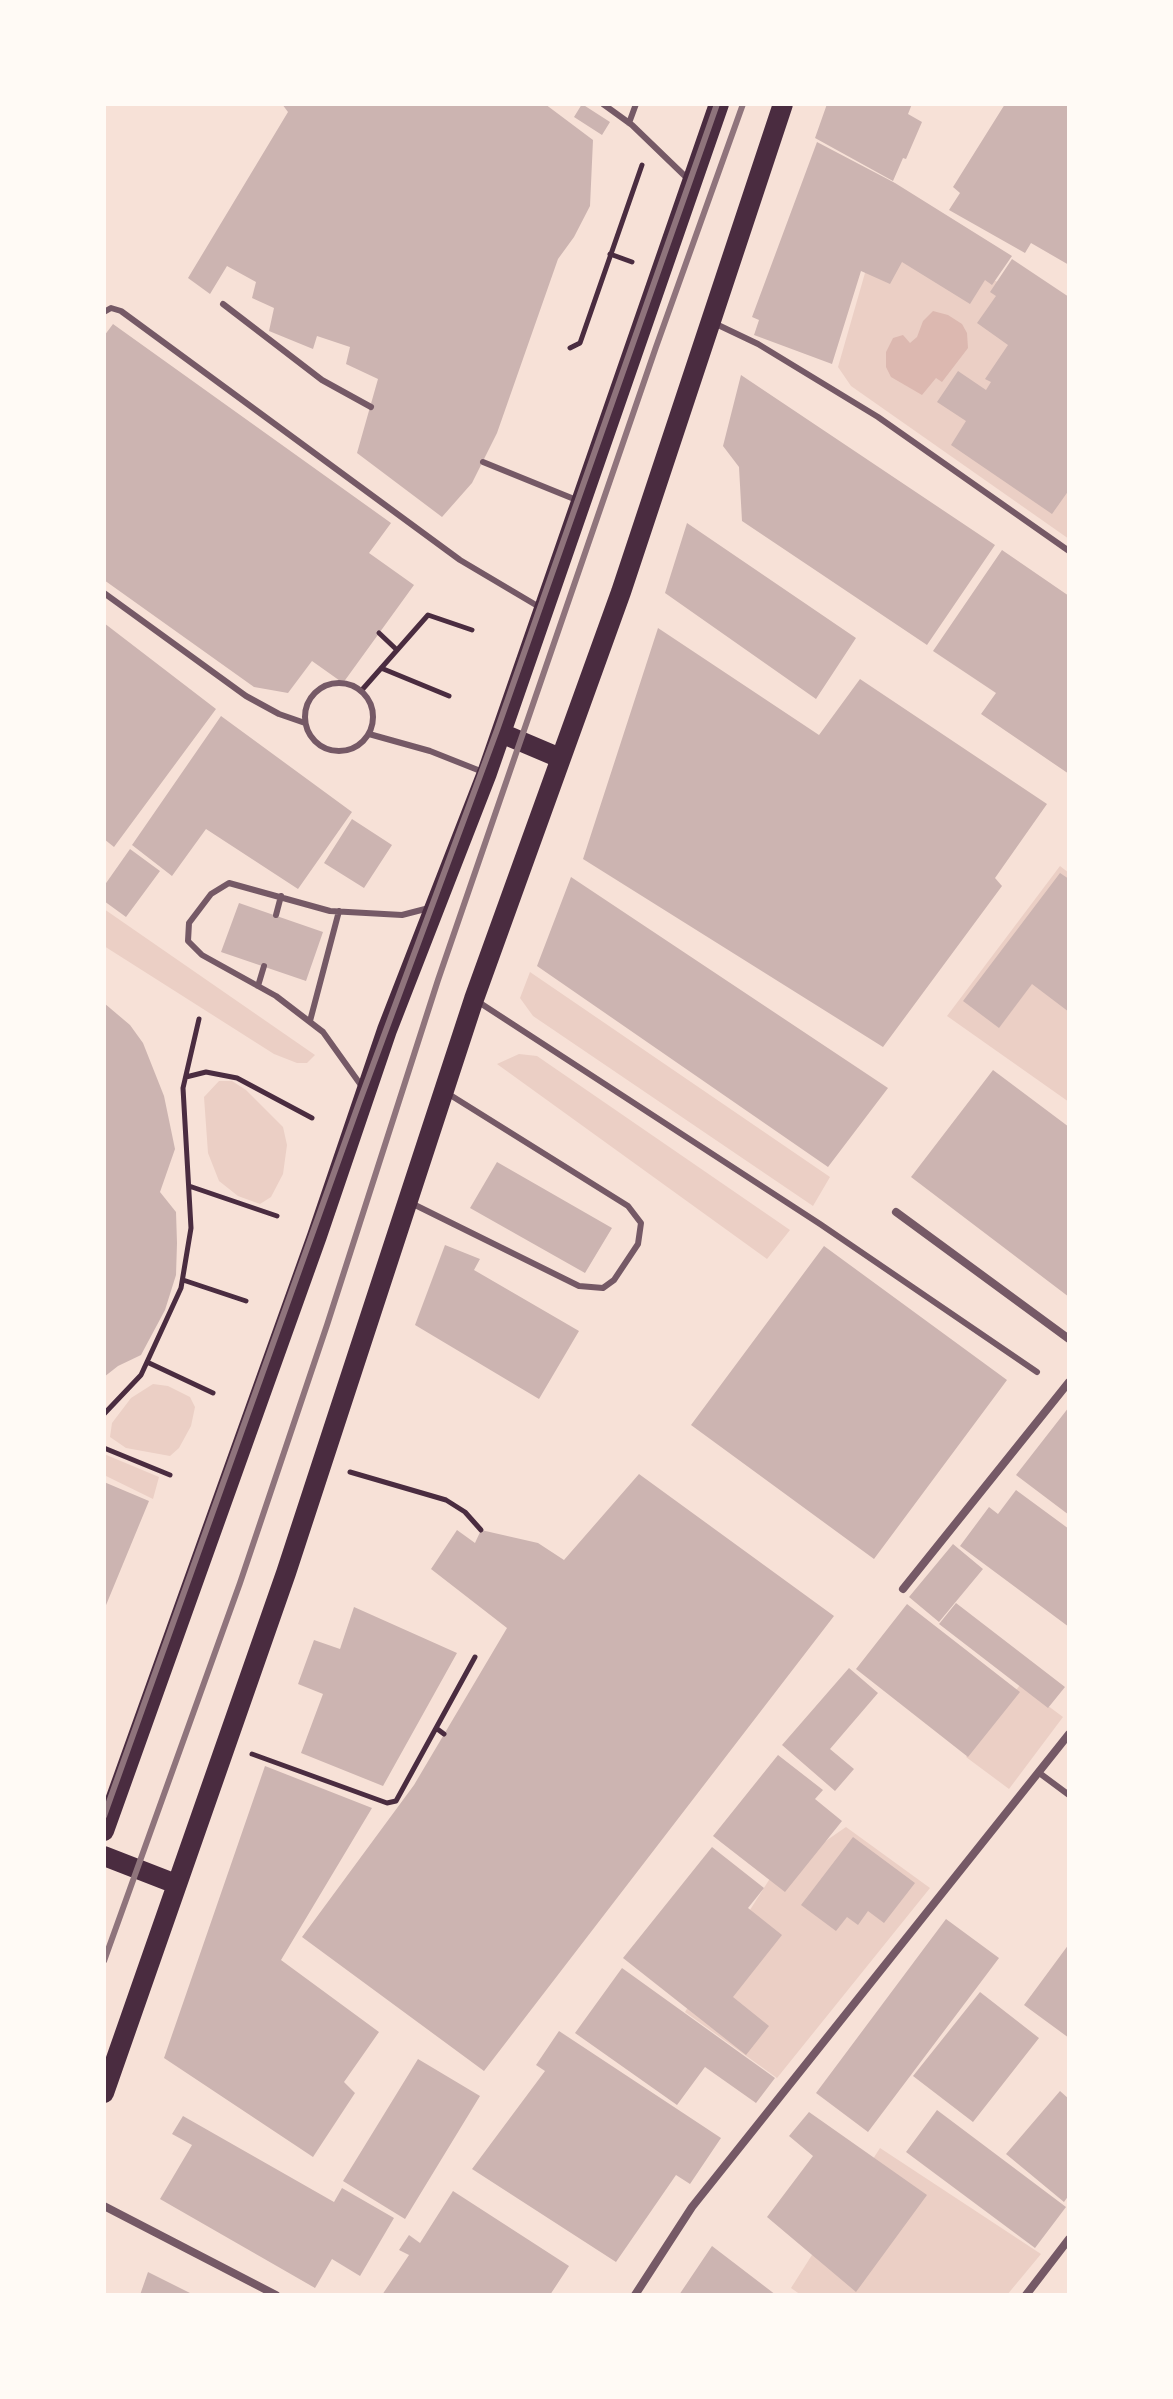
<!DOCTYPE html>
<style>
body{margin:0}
#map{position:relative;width:1173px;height:2399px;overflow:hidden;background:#f7e1d7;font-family:"PT Sans Narrow",sans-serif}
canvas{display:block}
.frame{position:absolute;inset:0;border:106px solid #fffaf5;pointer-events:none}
</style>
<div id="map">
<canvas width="1173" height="2399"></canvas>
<div class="frame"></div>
</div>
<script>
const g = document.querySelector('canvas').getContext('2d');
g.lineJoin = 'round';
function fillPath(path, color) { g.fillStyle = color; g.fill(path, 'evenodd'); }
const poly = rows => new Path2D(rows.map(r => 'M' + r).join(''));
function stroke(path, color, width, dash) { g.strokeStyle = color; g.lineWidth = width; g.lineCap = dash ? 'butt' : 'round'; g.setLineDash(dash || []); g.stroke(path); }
fillPath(poly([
 [918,244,1004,285,1069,388,1069,539,851,386,838,367,865,273],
 [1060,866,1069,873,1069,1102,947,1016],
 [104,909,315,1055,307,1063,297,1063,274,1054,104,946],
 [530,972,830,1177,813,1206,533,1016,520,998],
 [519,1054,537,1056,790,1230,767,1259,497,1064],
 [219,1081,232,1081,246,1090,283,1127,287,1145,283,1174,271,1197,260,1204,238,1196,219,1181,208,1153,204,1097],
 [153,1384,168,1386,190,1397,195,1407,191,1426,179,1448,170,1456,126,1448,110,1437,112,1423,131,1398],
 [104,1454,159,1477,153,1499,104,1475],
 [1020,1685,1063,1717,1009,1789,966,1757],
 [846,1827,930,1888,777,2078,685,2012,769,1880],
 [880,2148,1041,2254,1007,2295,801,2295,791,2288]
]), '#ebcfc5');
fillPath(poly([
 [933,311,948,315,962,324,967,333,968,348,942,382,936,378,922,395,891,377,886,367,886,352,893,338,903,335,910,343,917,337,923,321]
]), '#dcb8b0');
fillPath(poly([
 [282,104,545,104,593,140,590,206,574,237,558,259,497,433,472,483,442,517,357,453,378,379,346,364,350,347,317,336,313,349,269,331,274,308,252,298,256,282,227,266,210,294,188,278,288,112],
 [582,104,610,122,602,135,574,117],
 [827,104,912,104,908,114,922,122,906,159,903,158,893,181,815,138],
 [1005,104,1069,104,1069,265,1031,243,1025,253,949,210,960,193,953,187],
 [817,142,895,183,1012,256,992,285,985,280,970,304,902,262,890,284,861,271,832,364,754,335,759,320,752,317],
 [1012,259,1069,297,1069,490,1052,514,951,445,966,421,937,402,958,371,986,390,991,382,985,379,1008,345,977,323,996,296,990,292],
 [113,324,391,523,369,553,414,585,343,683,312,661,288,693,254,687,104,580,104,336],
 [741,375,995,545,927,645,742,521,739,467,723,446],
 [687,523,856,638,816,699,665,593],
 [1002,550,1069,596,1069,774,981,714,996,693,933,651],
 [104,623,216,709,114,847,104,839],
 [658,628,819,735,860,679,1047,804,995,878,1002,886,883,1047,583,859],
 [221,716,352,812,298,889,206,829,172,876,132,845],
 [352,819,392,845,364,888,324,863],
 [130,849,160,871,126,917,104,901,104,886],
 [1060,873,1069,879,1069,1012,1032,984,999,1028,963,1001],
 [571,877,888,1088,828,1167,537,966],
 [239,903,323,932,306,981,221,952],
 [104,1003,130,1025,143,1043,164,1096,175,1149,160,1192,176,1212,177,1243,176,1275,165,1310,141,1355,118,1366,104,1377],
 [993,1070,1069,1127,1069,1297,911,1177],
 [497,1162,612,1228,585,1273,470,1208],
 [445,1245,480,1259,474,1270,579,1331,539,1399,415,1325],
 [824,1246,1007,1380,874,1559,691,1425],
 [1069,1407,1069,1515,1016,1475],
 [639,1474,834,1616,484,2071,302,1937,414,1785,507,1628,431,1569,457,1530,475,1543,481,1530,538,1543,564,1560],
 [104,1482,149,1501,104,1610],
 [1016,1490,1069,1529,1069,1627,960,1546,989,1507,998,1514],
 [953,1544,983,1569,939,1622,909,1597],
 [956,1603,1065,1687,1048,1708,939,1624],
 [907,1604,1020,1692,968,1757,856,1669],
 [354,1607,457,1653,383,1786,301,1753,323,1694,298,1684,314,1640,340,1649],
 [849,1668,878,1693,830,1749,854,1769,835,1791,782,1745],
 [778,1755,823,1790,815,1799,842,1821,785,1892,713,1836],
 [265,1766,372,1808,281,1960,379,2032,344,2082,355,2093,313,2157,164,2058],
 [853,1837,915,1883,884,1923,868,1911,858,1925,847,1917,836,1931,801,1905],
 [712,1847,764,1888,748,1908,782,1935,733,1997,769,2026,746,2055,623,1958],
 [946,1919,999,1958,868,2132,816,2093],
 [1069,1944,1069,2038,1024,2005],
 [622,1968,775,2078,756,2103,705,2067,677,2105,575,2033],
 [980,1992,1039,2038,973,2122,913,2076],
 [559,2031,721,2138,690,2184,676,2175,616,2262,472,2169,545,2071,536,2065],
 [418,2059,480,2096,405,2219,343,2181],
 [1060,2091,1069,2099,1069,2195,1064,2202,1006,2154],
 [937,2110,1066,2207,1035,2248,906,2152],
 [809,2112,927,2195,856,2292,767,2217,813,2156,789,2136],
 [183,2116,334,2202,342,2188,394,2218,360,2276,332,2259,315,2288,160,2199,192,2145,172,2134],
 [453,2191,569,2266,550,2295,382,2295,409,2255,399,2250,409,2235,420,2243],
 [712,2246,776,2295,679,2295],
 [148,2272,194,2295,140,2295]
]), '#ccb4b1');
stroke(poly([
 [610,254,632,262],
 [570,348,580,343,642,165],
 [379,633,397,650],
 [381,668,449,696],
 [361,691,428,615,472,630],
 [186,1077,206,1072,237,1078,312,1118],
 [189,1186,277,1216],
 [183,1280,246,1301],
 [147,1362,213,1393],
 [104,1414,141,1375,181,1288,191,1228,183,1088,199,1019],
 [104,1448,170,1475],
 [350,1472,446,1500,465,1512,481,1530],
 [436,1728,444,1734],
 [252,1754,387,1803,396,1801,475,1657]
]), '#4a2c40', 5);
stroke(poly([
 [603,104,632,125,689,180],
 [629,123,636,104],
 [223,304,322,380,371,407],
 [104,312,111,308,121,311,460,560,541,608],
 [716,324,758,344,878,417,1069,551],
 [483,462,579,501],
 [104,593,246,696,279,714,305,723],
 '305 717a34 34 0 1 1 68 0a34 34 0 1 1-68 0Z',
 [369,734,430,751,483,772],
 [276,915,281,896],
 [258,986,264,966],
 [477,1001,820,1224,1037,1372],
 [310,1021,339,911],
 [363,1088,323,1032,276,996,202,955,188,941,189,923,211,894,229,883,330,911,402,915,429,908],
 [411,1203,579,1286,603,1288,614,1280,638,1244,641,1223,628,1206,447,1093],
 [1038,1772,1069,1795]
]), '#755966', 6);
stroke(poly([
 [896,1212,1069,1339],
 [903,1589,1069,1382],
 [104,2206,276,2295],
 [635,2295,692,2207,1069,1734],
 [1026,2295,1069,2239]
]), '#755966', 8);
stroke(poly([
 [501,733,560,758],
 [104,1831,317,1236,387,1030,487,773,719,104],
 [104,1856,176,1884],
 [104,2093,286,1573,474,999,621,592,783,104]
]), '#4a2c40', 20);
stroke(poly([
 [104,1816,359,1103,497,730,717,104],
 [104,1961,240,1583,327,1325,438,980,656,347,743,104]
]), '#8f747c', 6);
</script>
